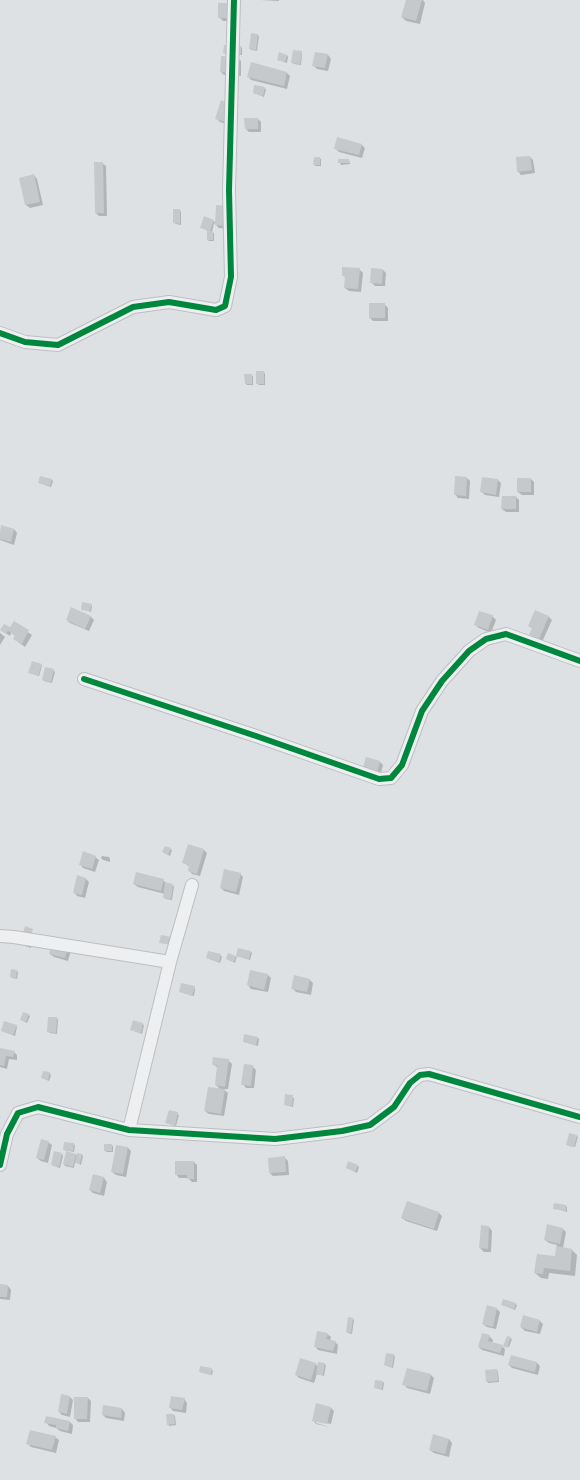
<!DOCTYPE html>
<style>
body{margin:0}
canvas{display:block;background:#dee1e3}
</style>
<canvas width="580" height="1480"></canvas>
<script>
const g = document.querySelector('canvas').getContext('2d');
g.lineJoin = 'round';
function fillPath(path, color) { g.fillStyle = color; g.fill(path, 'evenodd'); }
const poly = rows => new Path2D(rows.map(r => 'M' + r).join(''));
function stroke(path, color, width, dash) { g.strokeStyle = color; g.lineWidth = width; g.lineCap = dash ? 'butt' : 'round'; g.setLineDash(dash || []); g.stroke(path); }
fillPath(poly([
 [260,0,279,0,279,1],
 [407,0,423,0,425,3,420,24,406,21,402,17],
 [236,4,239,21,223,21,219,17],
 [258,35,259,36,257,51,252,50,250,49],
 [241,47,242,48,242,55,226,54,224,53],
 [301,52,302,54,301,65,294,64,292,62],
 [287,55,288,57,287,63,278,60],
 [328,55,331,59,328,71,317,69,313,65],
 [238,58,241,61,241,76,224,75,221,72],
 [252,64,287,73,290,76,287,89,251,80,248,76],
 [264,88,266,89,264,97,254,93],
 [234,106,237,109,232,126,220,122,216,118],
 [258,119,261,122,261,132,249,132,246,129],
 [362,145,365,148,362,158,339,152,335,148],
 [530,157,533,160,535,173,521,175,518,171],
 [319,158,321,159,321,166,316,166,314,165],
 [339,160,349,160,350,164,341,165],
 [102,163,106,166,107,216,99,216,96,213],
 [34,175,37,179,43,205,30,208,26,205,20,178],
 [217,206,231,229,219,228,214,223,212,232,214,233,214,241,209,241,208,240,208,231,201,227,213,221,216,223],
 [174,210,180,210,181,212,181,225,176,224,174,223],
 [359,269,363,273,361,292,349,291,345,288,346,278,343,275],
 [372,269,383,270,386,273,385,286,375,286,371,282],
 [384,304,388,308,388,321,373,321,370,318],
 [264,372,265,374,265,385,259,385,257,383],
 [251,375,253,376,253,385,247,385,246,384],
 [467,478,470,481,469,499,458,498,455,494],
 [531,479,534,482,534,495,522,495,518,492],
 [52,480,53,481,51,487,39,483],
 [498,480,501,483,499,497,485,495,482,492],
 [516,497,519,500,519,512,506,512,502,509],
 [1,526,14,529,17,533,14,545,0,540],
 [91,605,92,607,91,612,82,609],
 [90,616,94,620,89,631,70,623,67,620],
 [492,616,496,620,491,633,479,628,475,625],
 [548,616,552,620,542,642,534,638,530,635,533,629,529,626],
 [14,623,32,635,25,647,14,639,16,636,11,633,10,636,1,630,11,629],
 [0,633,5,637,0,645],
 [41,665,42,666,39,676,30,673],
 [53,670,55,672,52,683,44,681,43,679],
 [380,762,383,765,379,780,366,777],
 [189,845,204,850,207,853,200,876,192,874,189,870,190,867,183,862],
 [170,849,172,850,170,856,163,852],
 [102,856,109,857,110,859,110,862,103,860,101,858],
 [95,857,99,860,95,872,83,868,80,864],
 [240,874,243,877,239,895,224,891,221,888],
 [78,877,86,879,89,882,85,898,77,896,74,892],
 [163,880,167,884,174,886,172,900,166,899,164,897,165,894,138,887,134,884],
 [23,936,33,938,31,948,22,945],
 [239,949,251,952,252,953,250,960,237,956,235,963,227,959,228,954,237,957],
 [71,950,68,961,54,957,50,954],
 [220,955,222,957,220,963,207,958],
 [17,971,18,972,17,979,13,978,11,977],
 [268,975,271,978,268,992,251,989,248,985],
 [295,977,310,980,313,983,311,995,296,992,292,988],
 [194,987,195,989,194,996,180,992],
 [29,1015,30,1016,27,1023,21,1020],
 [49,1018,57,1018,58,1020,57,1034,50,1033,48,1032],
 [142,1024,144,1025,142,1034,131,1030],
 [16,1026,17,1027,15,1036,2,1031],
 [258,1038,259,1039,258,1046,244,1042],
 [0,1049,14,1052,17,1055,17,1060,9,1059,7,1069,0,1067],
 [228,1060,232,1064,228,1089,223,1089,228,1093,224,1116,209,1114,205,1111,220,1089,216,1085,218,1068,213,1064],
 [252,1066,256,1070,254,1088,246,1088,243,1084],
 [49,1073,51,1075,49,1081,42,1078],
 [286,1095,294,1098,293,1107,285,1105],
 [169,1111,179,1115,176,1126,167,1123],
 [577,1136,578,1137,575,1147,569,1146,567,1144],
 [48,1142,52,1145,48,1163,41,1161,37,1158],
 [73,1144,75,1145,74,1152,64,1150],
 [111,1145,113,1146,113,1152,107,1152,105,1151],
 [127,1147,131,1151,126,1177,116,1175,112,1172],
 [67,1152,77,1155,82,1154,83,1156,81,1165,75,1162,74,1168,65,1166,64,1164],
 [62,1154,63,1156,60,1168,54,1166,52,1165],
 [284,1157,288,1161,289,1175,273,1176,270,1173],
 [194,1162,197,1165,197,1182,192,1182,188,1178,179,1178,176,1174],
 [358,1166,359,1167,357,1173,347,1168],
 [93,1175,104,1178,107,1182,104,1196,93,1193,90,1190],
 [566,1206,567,1207,567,1212,554,1208],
 [439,1213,442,1216,437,1231,406,1221,402,1218],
 [489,1227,492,1231,491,1252,484,1252,480,1248],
 [563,1229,566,1232,563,1248,572,1250,577,1255,575,1276,549,1273,548,1279,541,1278,535,1273,556,1257,557,1245,549,1243,545,1240],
 [0,1285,8,1286,11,1290,10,1300,0,1299],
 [515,1304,517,1305,515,1310,502,1305],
 [488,1306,497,1309,500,1312,496,1329,487,1327,483,1324],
 [353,1319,354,1320,352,1334,348,1333,347,1332],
 [539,1320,543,1324,540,1334,525,1331,521,1327],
 [327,1334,331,1337,330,1341,335,1342,338,1345,337,1354,318,1350,315,1346],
 [489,1336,493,1340,492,1343,502,1346,505,1349,504,1356,482,1350,479,1347],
 [508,1337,512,1339,509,1347,505,1346,505,1347,504,1347],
 [393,1355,395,1356,393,1368,387,1366,385,1365],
 [537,1363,540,1366,538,1375,512,1368,509,1365],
 [315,1364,318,1366,324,1364,326,1365,324,1376,317,1374,314,1383,299,1378,296,1375],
 [211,1369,213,1371,212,1375,200,1372],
 [497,1370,498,1372,499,1382,488,1383,487,1381],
 [431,1375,434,1378,430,1394,407,1388,404,1384],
 [383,1382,384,1383,383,1390,375,1388],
 [70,1397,73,1400,70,1417,62,1415,59,1412],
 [88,1398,91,1401,90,1422,78,1422,75,1418],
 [184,1399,187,1403,186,1413,173,1411,170,1407],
 [331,1408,334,1411,331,1424,316,1421,316,1423,330,1427,316,1424,313,1420],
 [122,1409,125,1413,124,1421,106,1418,103,1415],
 [174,1415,175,1416,176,1425,169,1426,168,1424],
 [47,1417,70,1422,73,1425,72,1434,60,1431,56,1428,49,1426,46,1422],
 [55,1437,59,1440,56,1453,31,1447,27,1443],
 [449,1439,452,1443,449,1457,434,1453,430,1450]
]), '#0003');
fillPath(poly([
 [406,0,422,0,416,21,401,17],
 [218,3,236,3,236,18,218,18],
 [251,33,258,34,256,50,249,49],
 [224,45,241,46,241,54,223,53],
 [293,50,302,51,300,64,291,63],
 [279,52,287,55,285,62,277,60],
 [315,52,328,54,325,68,312,66],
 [221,56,238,57,238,73,220,72],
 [251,62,287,72,284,86,247,77],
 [254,85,265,87,263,96,253,93],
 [221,100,234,105,229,123,215,119],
 [244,118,258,118,258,129,245,129],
 [337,137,362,144,359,155,334,149],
 [530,156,532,170,517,172,516,157],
 [314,157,320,157,320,165,313,165],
 [338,159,349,159,349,163,338,163],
 [94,162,103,162,104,213,95,213],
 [34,174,40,202,25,205,19,178],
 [216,205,230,206,228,226,215,225],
 [173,209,180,209,180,224,173,223],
 [204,216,214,220,210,231,213,231,213,240,207,240,207,230,200,228],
 [342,267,360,268,358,289,344,288,345,276,342,276],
 [371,268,383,269,382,284,370,283],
 [369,303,385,303,385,318,369,318],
 [256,371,264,371,264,384,256,384],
 [244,374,252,374,252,384,245,384],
 [40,476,52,479,50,486,38,483],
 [455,476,467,477,466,496,454,495],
 [482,477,498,479,496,495,480,492],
 [517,478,531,478,531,492,517,492],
 [502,496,516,496,516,509,501,509],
 [1,525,14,529,11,542,0,539],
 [82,602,92,604,90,611,81,610],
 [71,607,91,616,85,629,66,620],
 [535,610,549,616,539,639,529,635,532,628,528,626],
 [479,611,493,615,488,630,474,625],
 [14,621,29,630,22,644,13,639,15,635,8,631,6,634,0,630,4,624,10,627],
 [32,661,42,664,38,676,28,673],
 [45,667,54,669,51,682,42,680],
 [366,757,380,761,376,778,361,774],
 [188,844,204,849,197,874,188,871,189,865,182,863],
 [165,846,171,848,168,855,162,852],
 [83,851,96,856,92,869,79,865],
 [224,869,241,873,236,892,220,888],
 [136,872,164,879,161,891,133,884],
 [77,875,86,878,82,895,73,893],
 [165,882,173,884,171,899,163,898],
 [25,926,33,929,31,935,23,933],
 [161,935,172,937,171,945,159,943],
 [52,942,68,946,65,958,49,954],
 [238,948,251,951,249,959,236,956],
 [208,951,221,954,219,962,206,958],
 [228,953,236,956,234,962,226,959],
 [11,969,17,970,16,978,10,977],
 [250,970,268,974,264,990,247,985],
 [294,975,310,979,307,992,291,989],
 [181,983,195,986,192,996,179,992],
 [23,1012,29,1014,26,1022,20,1020],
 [48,1017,57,1017,56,1033,47,1032],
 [133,1020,143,1023,141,1033,130,1030],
 [4,1021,17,1025,13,1035,1,1031],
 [244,1034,258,1037,256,1045,243,1042],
 [0,1048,15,1051,13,1057,6,1056,4,1066,0,1065],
 [213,1057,229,1059,225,1087,215,1085,217,1065,212,1065],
 [244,1064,253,1065,251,1086,241,1085],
 [43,1071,50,1072,48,1080,41,1078],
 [208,1087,225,1089,221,1114,204,1111],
 [285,1094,293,1095,292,1106,284,1105],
 [169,1110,178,1112,175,1126,165,1123],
 [569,1133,577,1135,574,1147,566,1145],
 [41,1139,49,1141,44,1160,36,1158],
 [64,1142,74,1143,73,1151,63,1150],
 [104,1144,112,1144,112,1151,104,1151],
 [116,1145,128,1147,123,1174,111,1172],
 [54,1151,62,1153,59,1167,51,1165],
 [66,1151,76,1154,73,1167,63,1164],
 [77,1153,82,1154,80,1164,75,1163],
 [285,1156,286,1172,269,1173,268,1158],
 [175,1161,194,1161,194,1179,187,1179,187,1175,175,1175],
 [348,1161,358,1165,355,1172,346,1168],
 [93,1174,104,1177,100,1193,89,1190],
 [407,1201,439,1212,434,1229,401,1218],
 [554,1203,566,1205,566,1211,553,1209],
 [547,1224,563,1228,560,1244,544,1240],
 [481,1225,489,1226,488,1249,479,1248],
 [556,1246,572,1249,570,1271,544,1268,543,1274,534,1273,537,1254,555,1256],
 [0,1284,8,1285,7,1297,0,1297],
 [503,1299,516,1303,514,1309,501,1305],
 [487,1305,497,1308,493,1327,482,1324],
 [523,1315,540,1320,537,1332,520,1327],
 [348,1317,353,1318,351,1333,346,1332],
 [317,1331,328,1333,326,1339,336,1341,333,1351,314,1347],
 [482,1333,490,1335,488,1341,503,1345,500,1353,478,1347],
 [507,1336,511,1337,507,1348,503,1346],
 [386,1353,394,1354,392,1367,384,1365],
 [511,1355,537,1362,535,1372,508,1365],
 [300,1358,316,1363,311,1380,295,1375],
 [318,1362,325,1363,323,1375,316,1375],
 [200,1366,212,1368,211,1375,199,1372],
 [407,1368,431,1374,427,1391,402,1385],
 [497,1369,498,1381,486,1382,485,1370],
 [375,1380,383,1381,382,1389,374,1388],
 [61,1394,70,1396,67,1414,58,1412],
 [171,1396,185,1398,182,1410,169,1408],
 [74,1397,88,1397,87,1419,74,1419],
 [316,1403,331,1407,327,1424,312,1421],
 [103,1405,122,1408,121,1418,102,1415],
 [166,1414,174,1414,175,1424,167,1425],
 [46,1416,70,1421,68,1431,56,1428,56,1425,44,1423],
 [30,1430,56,1436,52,1450,26,1444],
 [433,1434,449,1439,445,1454,429,1450]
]), '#c6c9cb');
const minor = poly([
 [0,333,25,342,58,345,133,307,169,302,216,310,225,306,231,277,229,190,234,0],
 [84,679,256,736,379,779,391,778,402,765,422,711,442,681,469,651,486,639,506,634,580,661],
 [0,936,14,937,170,962],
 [129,1130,170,962,192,885],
 [0,1165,7,1134,18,1113,38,1107,129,1130,275,1139,342,1131,370,1125,394,1107,410,1083,420,1075,429,1074,580,1117]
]);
stroke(minor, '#bcbfc1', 14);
stroke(minor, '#edeff1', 12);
stroke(poly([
 [0,333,25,342,58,345,133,307,169,302,216,310,225,306,231,277,229,190,234,0],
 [84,679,256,736,379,779,391,778,402,765,422,711,442,681,469,651,486,639,506,634,580,661],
 [0,1165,7,1134,18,1113,38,1107,129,1130,275,1139,342,1131,370,1125,394,1107,410,1083,420,1075,429,1074,580,1117]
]), '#00873e', 6);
</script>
